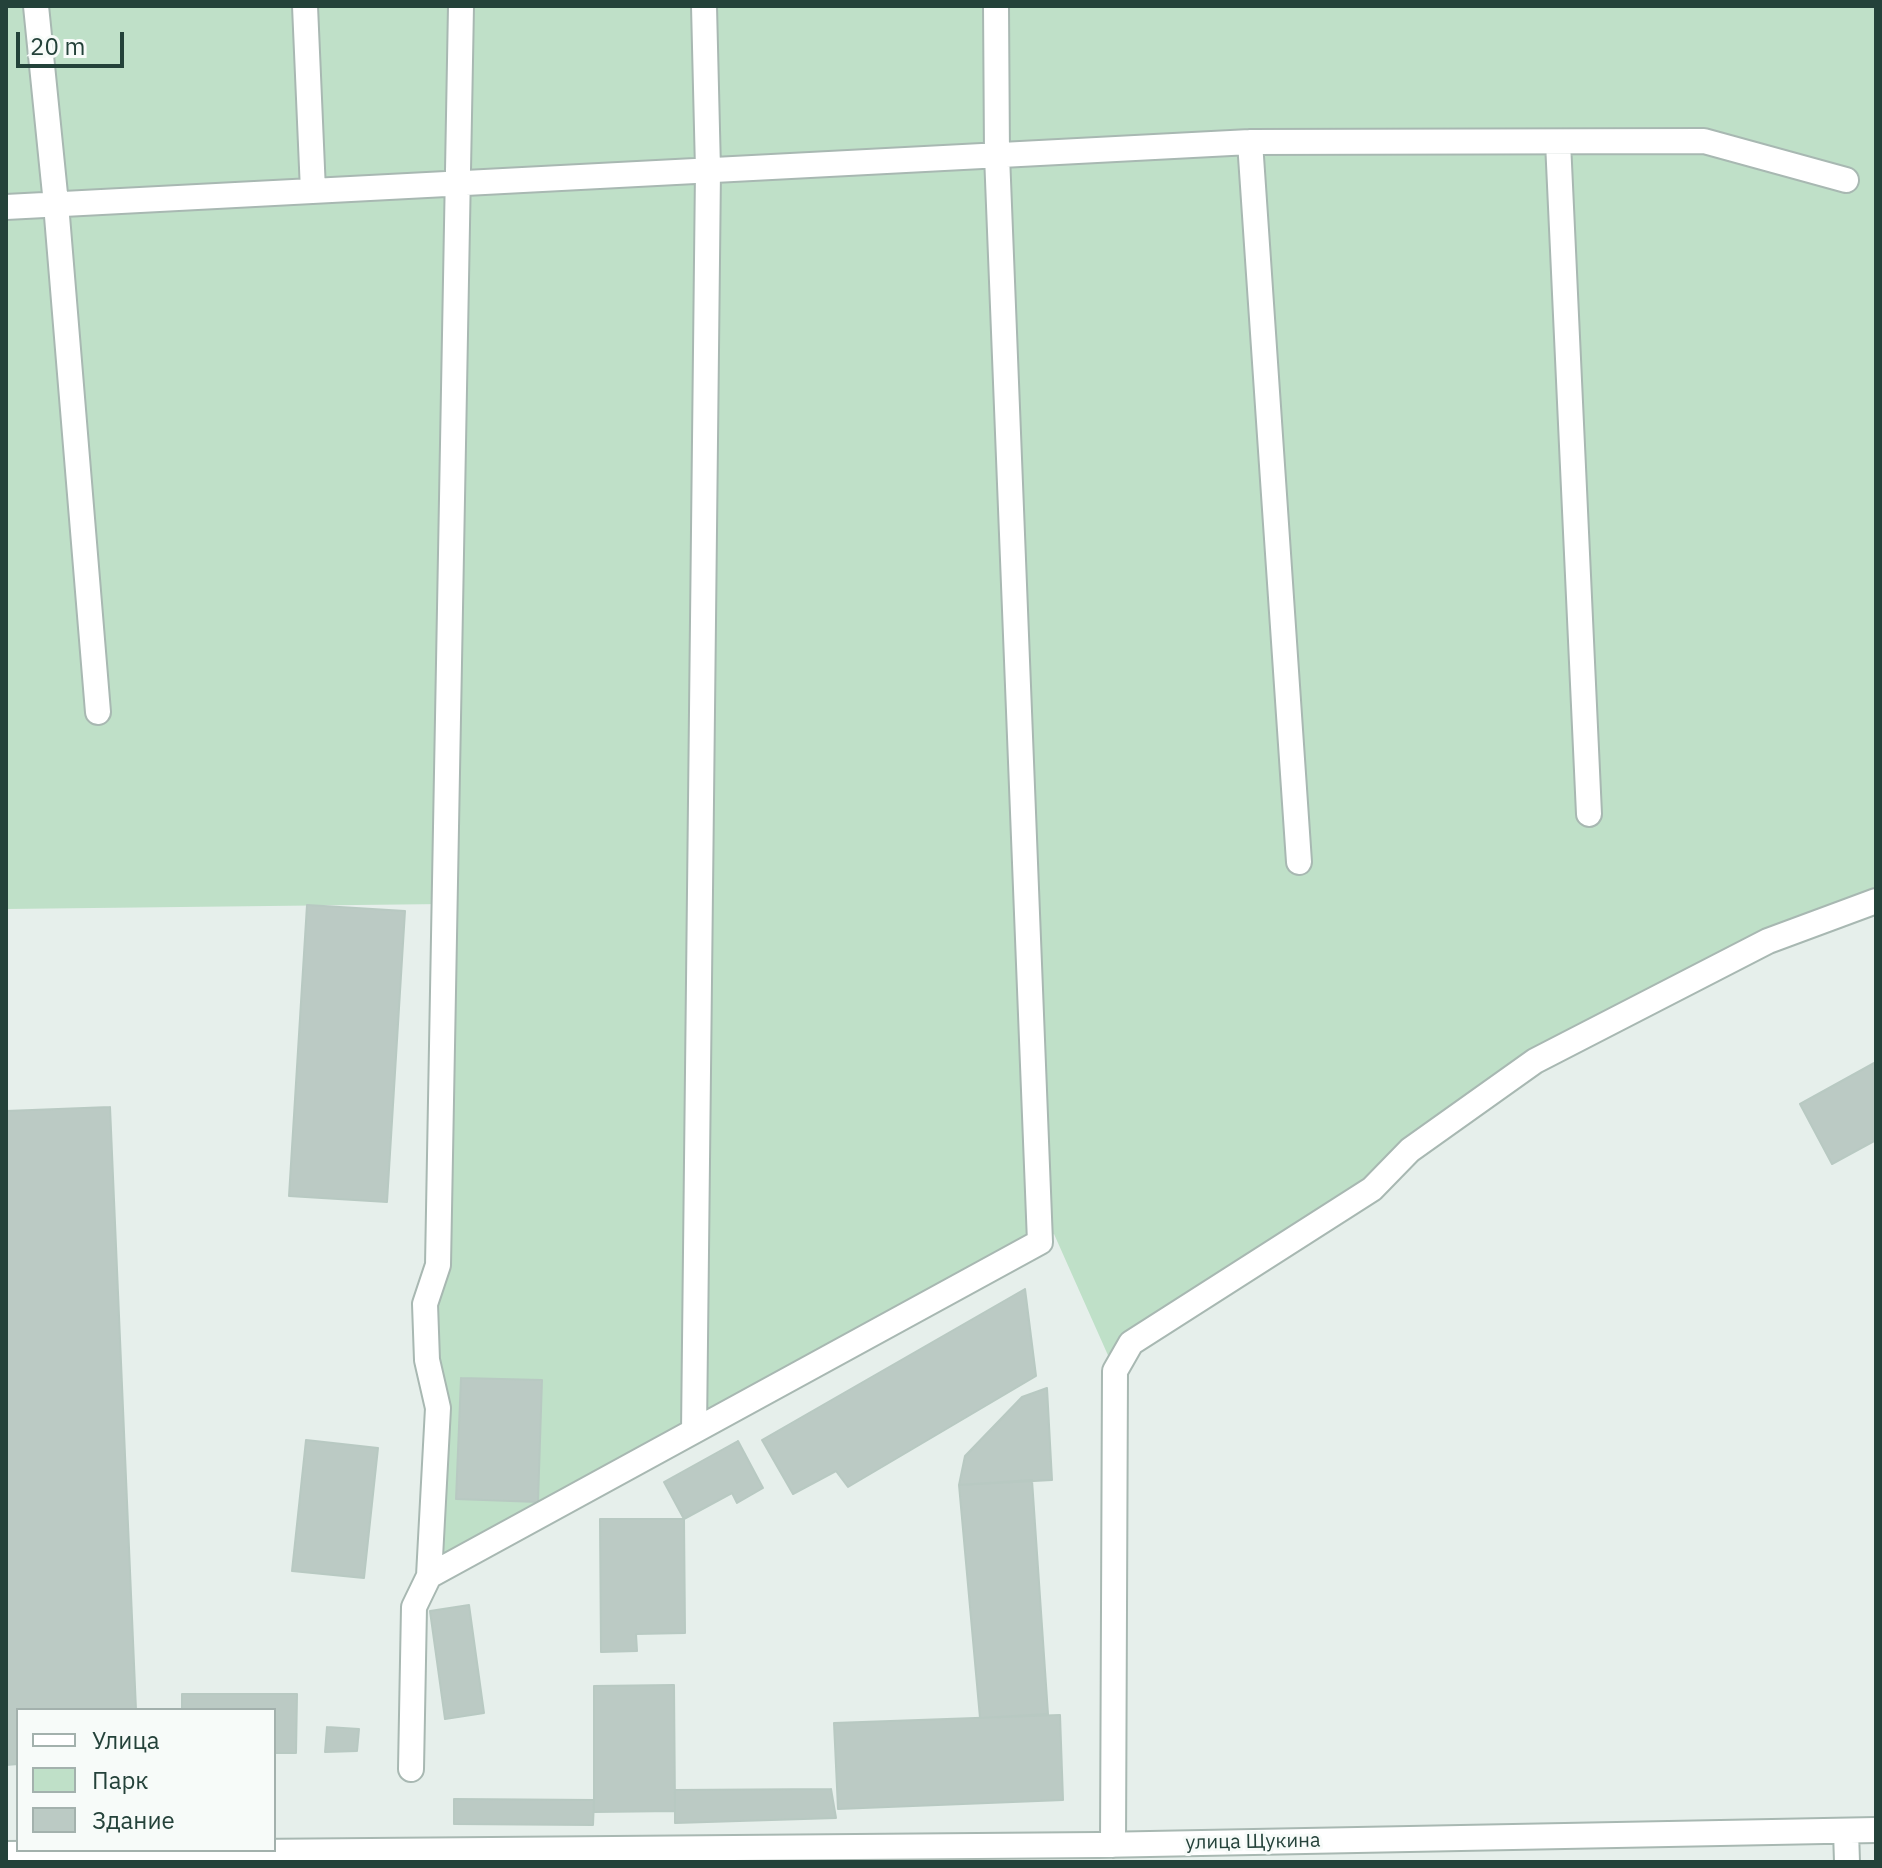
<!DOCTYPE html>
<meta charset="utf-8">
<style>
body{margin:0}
#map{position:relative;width:1882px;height:1868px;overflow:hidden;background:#e6efeb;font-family:"IBM Plex Sans",sans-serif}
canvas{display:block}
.frame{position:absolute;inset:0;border:8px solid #24423a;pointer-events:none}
.legend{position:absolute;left:16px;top:1708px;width:260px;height:144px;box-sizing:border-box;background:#f7fbf9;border:2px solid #a3b1ad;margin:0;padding:10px 14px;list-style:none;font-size:24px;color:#24423a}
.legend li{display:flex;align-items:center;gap:16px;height:40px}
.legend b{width:40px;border:2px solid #a3b1ad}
.scale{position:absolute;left:16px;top:32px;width:108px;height:36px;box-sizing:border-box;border:4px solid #24423a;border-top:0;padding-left:10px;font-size:24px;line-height:28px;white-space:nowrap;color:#24423a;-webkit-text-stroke:6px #f7fbf9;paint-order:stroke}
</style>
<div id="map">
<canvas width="1882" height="1868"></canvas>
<div class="frame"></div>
<ul class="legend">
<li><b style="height:10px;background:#fff"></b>Улица</li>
<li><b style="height:22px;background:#bfe0c8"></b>Парк</li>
<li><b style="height:22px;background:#bbcac4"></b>Здание</li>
</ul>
<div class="scale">20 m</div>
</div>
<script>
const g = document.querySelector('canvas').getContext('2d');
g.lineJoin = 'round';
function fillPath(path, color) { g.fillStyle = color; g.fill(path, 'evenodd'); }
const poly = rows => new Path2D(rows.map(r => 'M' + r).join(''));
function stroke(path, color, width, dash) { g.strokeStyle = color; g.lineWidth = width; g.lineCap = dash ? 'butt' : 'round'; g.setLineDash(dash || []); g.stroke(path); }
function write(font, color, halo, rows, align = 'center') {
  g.font = font + ' "IBM Plex Sans",sans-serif'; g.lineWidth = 6; g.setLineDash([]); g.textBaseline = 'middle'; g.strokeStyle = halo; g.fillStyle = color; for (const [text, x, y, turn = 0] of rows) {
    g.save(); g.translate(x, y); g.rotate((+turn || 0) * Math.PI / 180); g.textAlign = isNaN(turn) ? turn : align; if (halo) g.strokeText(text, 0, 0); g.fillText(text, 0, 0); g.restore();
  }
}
fillPath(poly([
 [6,6,1876,6,1876,901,1535,1061,1372,1189,1115,1371,1054,1234,429,1576,438,1408,438,1204,444,904,6,909]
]), '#bfe0c8');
const building = poly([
 [307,905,405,911,387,1202,289,1196,307,905],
 [1876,1062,1876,1140,1832,1164,1800,1104,1876,1062],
 [110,1107,136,1710,18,1710,18,1764,6,1765,6,1111,110,1107],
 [1025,1289,1036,1376,848,1487,836,1471,793,1494,762,1440,1025,1289],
 [461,1378,542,1380,538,1502,456,1499,461,1378],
 [1047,1388,1052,1480,959,1485,965,1456,1022,1397,1047,1388],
 [306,1440,378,1448,364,1578,292,1571,306,1440],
 [738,1441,763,1488,737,1503,732,1493,684,1519,664,1482,738,1441],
 [1032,1480,1048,1714,980,1718,959,1485,1032,1480],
 [600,1519,684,1519,685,1633,636,1634,637,1651,601,1652,600,1519],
 [469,1605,484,1713,445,1719,430,1611,469,1605],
 [674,1685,675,1811,594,1812,594,1686,674,1685],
 [182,1694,297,1694,296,1753,274,1753,274,1710,182,1710,182,1694],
 [1060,1715,1063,1800,838,1809,834,1723,1060,1715],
 [327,1727,359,1729,357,1751,325,1752,327,1727],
 [831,1789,836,1818,675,1823,675,1790,831,1789],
 [454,1799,594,1800,593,1825,454,1824,454,1799]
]);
fillPath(building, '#bbcac4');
stroke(building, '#b8c9c2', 2);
const minor = poly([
 [36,6,56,204,98,712],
 [305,6,313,191],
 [1250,142,1299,862],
 [1558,142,1589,814],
 [6,207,1250,142,1704,141,1846,180],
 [694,1431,708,170,704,6],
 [429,1576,1040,1242,997,155,996,6],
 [411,1769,414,1607,429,1576,438,1408,427,1360,425,1304,438,1265,461,6],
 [1846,1831,1847,1862],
 [1113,1845,1115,1371,1131,1343,1372,1189,1410,1150,1535,1061,1768,941,1876,901],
 [6,1854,1098,1845,1876,1830]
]);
stroke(minor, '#a8b8b2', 28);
stroke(minor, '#fff', 24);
write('20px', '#24423a', '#f7fbf9', [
 ["улица Щукина",1253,1842,-1]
]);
</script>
